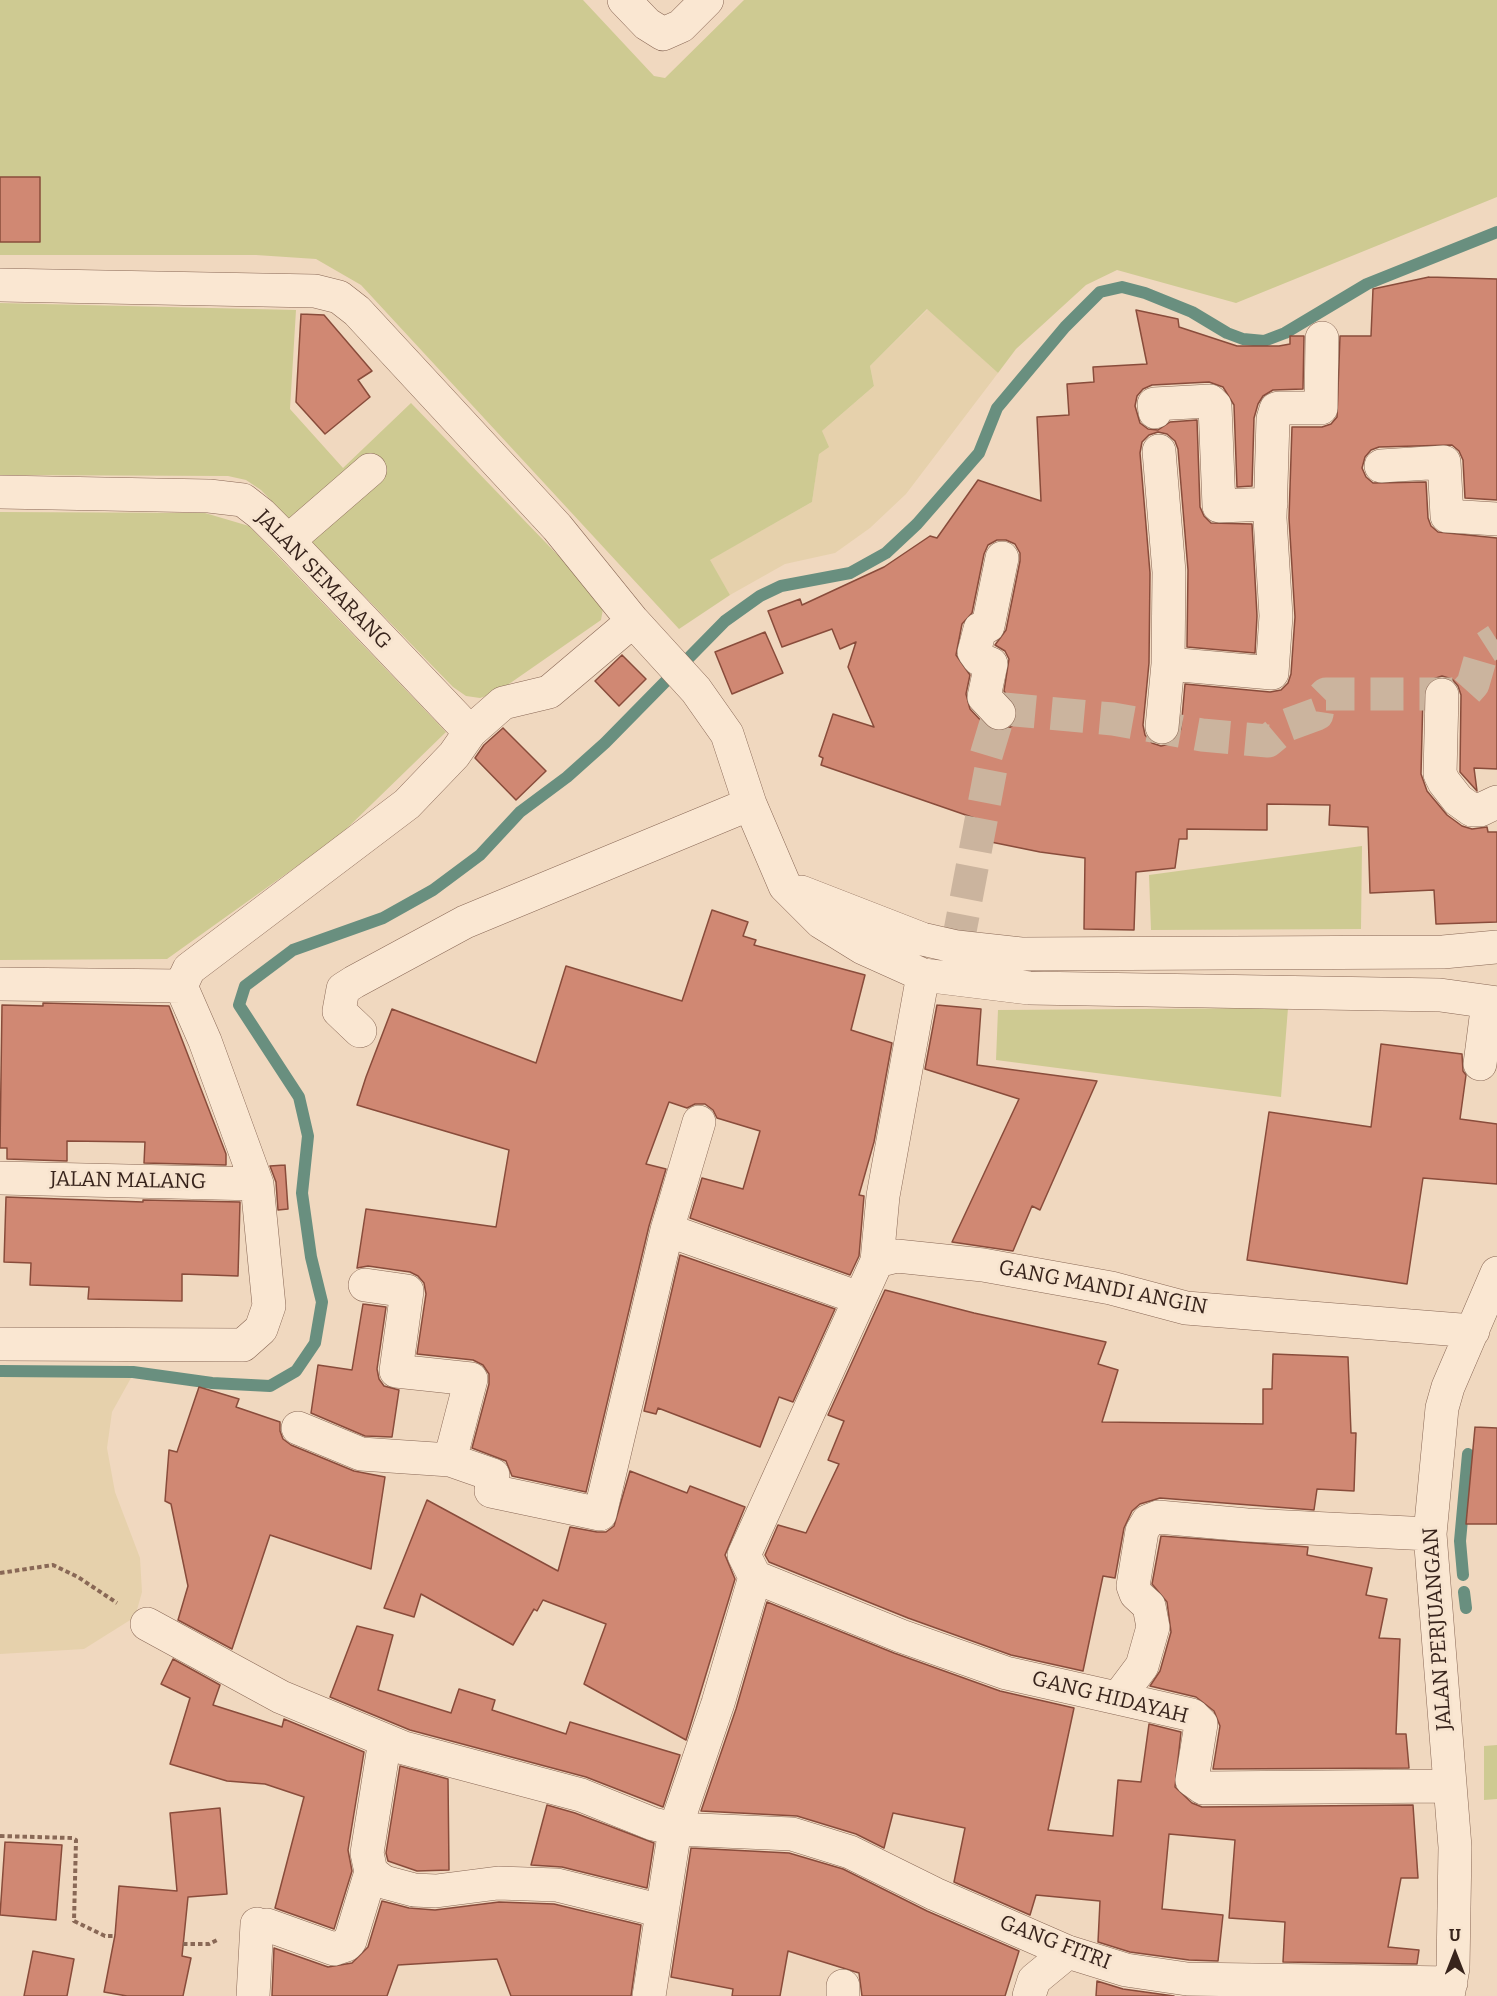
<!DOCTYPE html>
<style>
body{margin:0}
#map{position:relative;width:1497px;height:1996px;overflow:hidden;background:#f0d8bf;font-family:Bitter,serif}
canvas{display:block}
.north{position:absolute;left:1425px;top:1924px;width:60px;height:60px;-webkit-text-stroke:4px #f7e4cf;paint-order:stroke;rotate:0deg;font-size:16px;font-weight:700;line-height:24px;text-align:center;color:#38241c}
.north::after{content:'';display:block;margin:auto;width:21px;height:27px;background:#38241c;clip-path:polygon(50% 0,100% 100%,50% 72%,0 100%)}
</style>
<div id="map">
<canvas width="1497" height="1996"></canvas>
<div class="north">U</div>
</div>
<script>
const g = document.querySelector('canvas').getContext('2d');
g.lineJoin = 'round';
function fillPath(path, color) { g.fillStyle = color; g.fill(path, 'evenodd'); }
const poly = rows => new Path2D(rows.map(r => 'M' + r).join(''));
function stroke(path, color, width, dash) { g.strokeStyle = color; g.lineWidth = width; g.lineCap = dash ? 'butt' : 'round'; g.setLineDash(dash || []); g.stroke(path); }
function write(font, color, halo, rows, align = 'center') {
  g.font = font + ' Bitter,serif'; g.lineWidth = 6; g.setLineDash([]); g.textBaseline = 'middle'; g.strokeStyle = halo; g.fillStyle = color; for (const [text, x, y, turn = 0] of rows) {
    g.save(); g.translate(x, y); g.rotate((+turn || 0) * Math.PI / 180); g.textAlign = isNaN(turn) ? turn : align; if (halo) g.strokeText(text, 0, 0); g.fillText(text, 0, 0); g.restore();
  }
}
fillPath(poly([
 [928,309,998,373,906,494,870,528,835,553,785,564,730,595,709,560,812,502,822,431,874,386,870,366],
 [0,1366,129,1370,131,1378,112,1412,107,1448,115,1492,140,1558,142,1592,135,1617,84,1649,0,1654]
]), '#e6d1ac');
fillPath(poly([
 [0,0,583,0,654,76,665,78,744,0,1497,0,1497,197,1236,303,1117,270,1086,285,1016,349,998,373,927,309,870,366,874,386,822,431,829,447,819,454,812,502,710,560,730,595,679,629,361,285,316,259,256,255,0,255],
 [0,303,296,310,290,409,343,468,411,403,604,603,601,620,496,693,480,698,466,696,453,687,261,490,246,480,228,476,0,475],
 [0,512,205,513,249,526,446,732,339,836,167,959,0,960],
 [1362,846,1361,929,1151,930,1149,875],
 [1288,1008,1281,1097,996,1060,998,1010],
 [1497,1745,1497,1799,1484,1800,1484,1746]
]), '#ceca92');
stroke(poly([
 [0,1371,133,1372,212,1383,270,1386,296,1371,315,1343,322,1302,311,1257,302,1193,308,1136,299,1097,239,1005,245,986,293,950,383,918,433,890,480,855,520,812,567,777,605,743,725,621,760,596,781,586,850,573,886,553,917,524,979,453,997,408,1065,327,1100,292,1122,287,1145,293,1192,312,1227,333,1243,339,1264,341,1285,333,1367,284,1497,232],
 [1463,1575,1460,1541,1468,1454],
 [1464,1592,1466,1608]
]), '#698f7f', 12);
const building = poly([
 [0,177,40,177,40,242,0,242,0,177],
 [1429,277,1497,279,1497,500,1465,498,1463,460,1459,451,1452,445,1379,447,1371,450,1365,457,1362,468,1366,477,1373,483,1426,482,1428,518,1431,526,1438,532,1497,538,1497,769,1474,768,1477,791,1460,772,1461,695,1458,686,1452,679,1442,676,1433,679,1426,686,1423,694,1421,774,1427,791,1447,815,1462,826,1472,829,1487,827,1488,832,1497,832,1497,922,1436,924,1434,890,1370,893,1368,827,1329,825,1330,805,1267,804,1267,830,1187,829,1187,839,1179,839,1175,868,1136,872,1134,930,1084,929,1085,858,1040,852,986,841,989,823,821,765,823,758,819,756,833,714,874,727,848,667,856,642,840,649,832,629,782,647,768,611,800,599,802,605,884,567,930,536,937,538,978,480,1041,501,1037,417,1069,415,1067,384,1094,382,1093,367,1147,364,1136,310,1178,319,1179,327,1237,346,1279,346,1290,344,1290,336,1304,336,1303,389,1273,390,1263,396,1258,404,1254,418,1252,486,1237,487,1234,405,1223,387,1209,382,1152,385,1143,389,1137,396,1135,406,1140,423,1148,429,1158,430,1170,422,1197,420,1200,507,1204,516,1211,523,1252,524,1257,616,1255,653,1187,647,1188,570,1178,449,1175,441,1167,434,1158,432,1149,435,1142,442,1140,453,1150,573,1149,663,1143,725,1145,735,1152,743,1161,746,1170,744,1177,738,1181,729,1185,684,1270,692,1281,690,1288,683,1291,674,1295,617,1289,518,1292,427,1322,427,1331,424,1337,417,1340,336,1371,336,1373,289,1429,277],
 [997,540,1006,540,1015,544,1020,553,1020,561,1006,630,995,645,1005,651,1009,659,1004,691,1017,709,1017,718,1012,726,1003,731,993,731,986,726,970,709,966,694,970,675,956,655,962,624,972,613,984,554,988,545,997,540],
 [301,314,324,315,372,371,358,380,370,397,325,434,296,402,301,314],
 [765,632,783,673,732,694,715,652,765,632],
 [622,655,646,679,619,706,595,681,622,655],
 [503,728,546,771,516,800,475,758,484,745,503,728],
 [712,910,748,922,743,936,756,940,754,945,865,975,851,1030,892,1043,874,1142,859,1195,864,1196,859,1256,850,1275,690,1218,702,1178,743,1189,760,1131,717,1118,713,1110,705,1104,695,1104,687,1108,669,1102,646,1164,666,1169,649,1226,586,1492,512,1476,506,1461,472,1448,489,1384,489,1374,483,1365,473,1360,417,1354,426,1294,424,1283,418,1276,410,1272,368,1266,357,1268,366,1209,496,1227,509,1150,357,1105,366,1077,392,1009,536,1063,566,966,682,1001,712,910],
 [43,1003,169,1006,226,1154,226,1165,144,1163,145,1142,67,1141,67,1161,7,1159,7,1148,0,1148,2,1005,43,1006,43,1003],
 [937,1005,981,1009,977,1065,1097,1081,1040,1210,1032,1206,1013,1251,952,1242,1019,1099,925,1069,937,1005],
 [1381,1044,1462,1054,1463,1071,1466,1075,1460,1119,1497,1124,1497,1184,1423,1178,1407,1284,1247,1260,1269,1112,1371,1127,1381,1044],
 [285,1165,288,1209,278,1210,276,1182,270,1166,285,1165],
 [6,1197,143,1202,143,1200,240,1202,238,1276,182,1274,182,1301,88,1299,89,1287,30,1285,31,1263,4,1262,6,1197],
 [680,1255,835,1309,793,1402,779,1397,760,1447,658,1408,656,1414,644,1411,680,1255],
 [885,1290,974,1313,1106,1342,1098,1364,1118,1370,1102,1422,1263,1424,1263,1389,1272,1389,1273,1354,1348,1357,1351,1433,1356,1433,1354,1491,1317,1489,1314,1510,1160,1498,1140,1504,1132,1511,1124,1528,1115,1578,1103,1576,1083,1671,1011,1655,908,1618,769,1562,765,1555,778,1525,806,1533,839,1464,828,1460,844,1421,828,1415,885,1290],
 [363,1304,386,1307,377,1369,379,1379,384,1386,399,1390,392,1437,365,1436,311,1413,318,1365,352,1370,363,1304],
 [199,1387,239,1399,236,1407,280,1422,280,1431,283,1439,291,1445,354,1471,385,1477,371,1569,270,1535,232,1649,178,1620,188,1586,171,1504,165,1501,169,1450,177,1452,199,1387],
 [1475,1427,1497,1428,1497,1524,1466,1524,1475,1427],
 [630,1471,687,1493,690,1486,745,1507,725,1555,735,1579,686,1740,584,1684,606,1624,543,1600,537,1611,534,1609,513,1645,421,1594,414,1617,384,1608,427,1500,558,1571,570,1527,597,1532,606,1532,614,1526,630,1471],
 [1161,1536,1308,1547,1307,1555,1372,1568,1366,1595,1387,1599,1379,1638,1400,1639,1396,1734,1406,1734,1409,1768,1213,1769,1220,1726,1214,1711,1196,1697,1150,1686,1160,1671,1171,1632,1167,1602,1152,1584,1161,1536],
 [767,1602,894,1653,1000,1691,1074,1708,1048,1830,1113,1836,1118,1780,1141,1782,1149,1724,1181,1732,1175,1787,1192,1803,1202,1807,1413,1805,1418,1878,1401,1878,1388,1947,1419,1950,1417,1964,1283,1962,1285,1922,1229,1918,1235,1840,1169,1834,1162,1909,1223,1915,1218,1961,1189,1960,1130,1952,1098,1942,1100,1901,1036,1895,1030,1915,954,1882,965,1828,893,1813,884,1848,856,1834,797,1816,701,1811,736,1709,767,1602],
 [357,1626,393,1635,378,1690,451,1713,459,1689,495,1700,492,1710,566,1734,570,1722,680,1755,663,1807,586,1777,410,1730,330,1697,357,1626],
 [173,1659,220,1685,213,1705,282,1727,284,1719,364,1752,348,1850,352,1871,334,1929,275,1908,304,1797,265,1784,227,1781,170,1764,190,1698,161,1684,173,1659],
 [400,1766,448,1779,449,1870,417,1871,388,1861,386,1853,400,1766],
 [547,1805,575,1813,654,1843,647,1888,562,1867,531,1865,547,1805],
 [220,1808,227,1894,188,1897,182,1956,191,1958,183,1996,127,1996,104,1992,115,1935,119,1886,177,1891,170,1813,220,1808],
 [5,1842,62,1845,56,1920,0,1915,5,1842],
 [691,1848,789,1853,843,1869,927,1911,1019,1951,1005,1996,862,1996,859,1973,788,1951,780,1996,732,1996,733,1989,671,1977,691,1848],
 [382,1901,409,1908,435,1910,499,1902,554,1904,641,1925,631,1996,511,1996,497,1959,398,1965,387,1996,272,1996,274,1948,328,1967,352,1963,368,1947,382,1901],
 [33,1951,74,1959,67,1996,24,1996,33,1951],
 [1097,1981,1123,1989,1174,1996,1096,1996,1097,1981]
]);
fillPath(building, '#d08873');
stroke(building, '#894c3b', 1.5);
stroke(poly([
 [957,947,991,768,986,756,999,713,1004,709,1113,719,1202,735,1268,741,1287,725,1317,714,1319,701,1326,694,1464,694,1473,684,1483,649,1497,640]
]), '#cbb49e', 33, [33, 16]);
const minor = poly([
 [624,0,647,24,663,34,681,26,707,0],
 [0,285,315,291,339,297,357,311,557,527,633,621,696,690,727,734,750,804,785,886,821,922,863,948,923,975,1029,988,1440,995,1497,1003],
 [1155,412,1154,404,1210,401,1215,406,1219,506,1271,504],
 [1159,451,1169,572,1168,664],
 [1381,466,1444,462,1447,516,1497,519],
 [0,492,209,496,243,500,261,514,288,541,470,732],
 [288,541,370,470],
 [1442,695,1440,774,1444,782,1458,800,1472,810,1480,810,1497,802],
 [999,713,984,697,991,664,979,659,974,652,980,629,988,626,1002,558],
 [1162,727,1168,664,1272,673,1276,616,1270,518,1273,419,1276,409,1279,408,1321,408,1322,338],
 [801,892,922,939,957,947,1021,954,1443,952,1497,947],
 [0,984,181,986],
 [360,1031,339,1011,343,989,354,982,465,922,750,804],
 [1480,1064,1488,1002],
 [699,1122,667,1230,859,1298],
 [0,1178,257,1184],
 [877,1261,897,1256,983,1265,1111,1288,1186,1308,1473,1331],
 [365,1285,407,1291,396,1371,471,1379,450,1460,493,1475,491,1491,600,1514,667,1230],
 [0,1344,243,1345,261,1329,269,1306,257,1184,205,1041,181,986,189,969,407,804,454,755,470,732,503,703,549,692,633,621],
 [298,1428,361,1454,450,1460],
 [755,1577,901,1636,1006,1673,1192,1715,1201,1724,1192,1780,1203,1788,1449,1786],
 [147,1624,281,1697,404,1748,581,1795,653,1824,675,1829,792,1834,850,1852,935,1894,1068,1952,1126,1970,1187,1979,1451,1983],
 [1118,1698,1142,1666,1153,1627,1149,1606,1136,1594,1133,1586,1142,1531,1148,1521,1158,1517,1247,1525,1430,1534],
 [385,1740,367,1853,371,1872,384,1882,414,1890,436,1891,498,1883,557,1885,662,1911],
 [267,1925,334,1949,346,1945,350,1941,371,1872],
 [843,1986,843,1996],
 [253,1996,257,1924],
 [649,1996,675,1829,718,1703,755,1577,744,1555,877,1261,883,1196,923,975],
 [1029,1996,1034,1980,1068,1952],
 [1448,1996,1453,1968,1455,1847,1430,1534,1442,1408,1448,1387,1497,1273]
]);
stroke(minor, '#896856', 34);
stroke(poly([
 [0,1573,53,1565,78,1577,117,1603],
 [0,1836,72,1838,76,1840,74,1921,105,1936,115,1936],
 [183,1944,209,1944,219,1939]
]), '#896856', 4, [4.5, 3]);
stroke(minor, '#fae7d2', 33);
write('21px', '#38241c', '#f7e4cf', [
 ["JALAN SEMARANG",323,580,46],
 ["JALAN MALANG",128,1181,1],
 ["GANG MANDI ANGIN",1103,1288,11],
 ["JALAN PERJUANGAN",1438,1629,-94],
 ["GANG HIDAYAH",1110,1698,14],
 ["GANG FITRI",1055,1943,21]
]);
</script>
